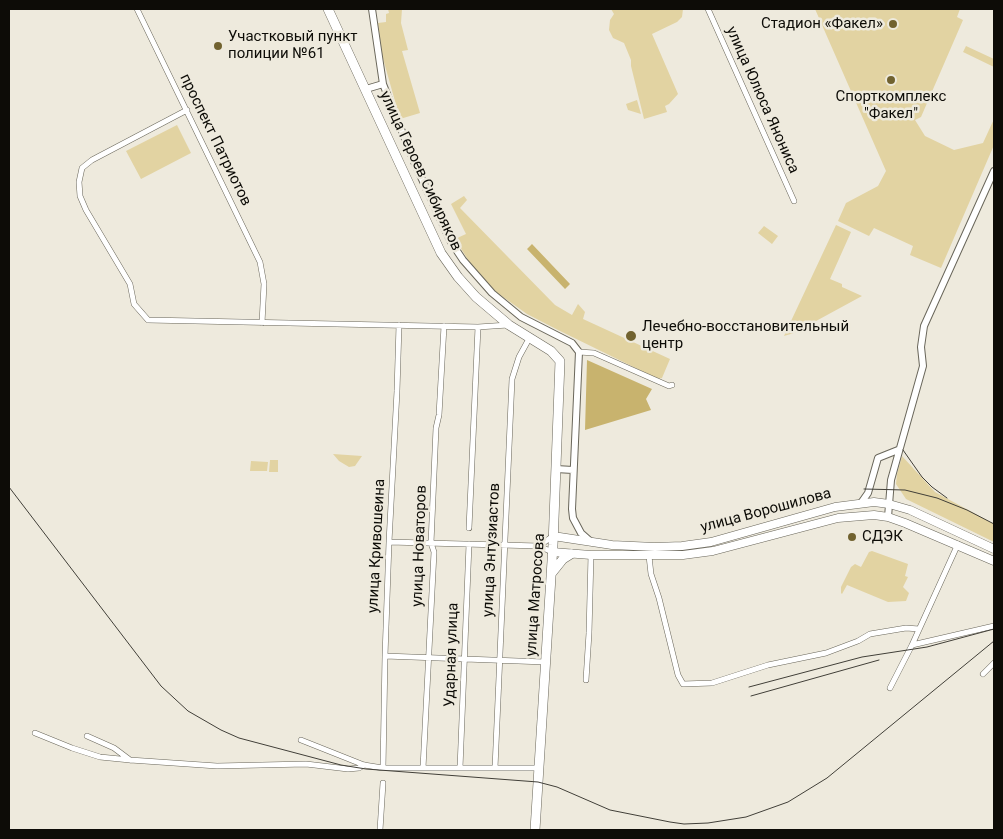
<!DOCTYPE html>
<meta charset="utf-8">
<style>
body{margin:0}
#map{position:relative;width:1003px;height:839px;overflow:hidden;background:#eeeadd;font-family:Roboto,sans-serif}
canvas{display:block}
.frame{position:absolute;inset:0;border:10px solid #0d0c07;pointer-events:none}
</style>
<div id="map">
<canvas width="1003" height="839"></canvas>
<div class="frame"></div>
</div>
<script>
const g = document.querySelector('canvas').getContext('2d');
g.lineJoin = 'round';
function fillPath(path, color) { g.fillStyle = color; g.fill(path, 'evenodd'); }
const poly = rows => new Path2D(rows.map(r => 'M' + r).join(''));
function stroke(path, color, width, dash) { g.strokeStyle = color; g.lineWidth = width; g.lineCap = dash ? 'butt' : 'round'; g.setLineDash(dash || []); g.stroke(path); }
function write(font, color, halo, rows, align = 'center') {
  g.font = font + ' Roboto,sans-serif'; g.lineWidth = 5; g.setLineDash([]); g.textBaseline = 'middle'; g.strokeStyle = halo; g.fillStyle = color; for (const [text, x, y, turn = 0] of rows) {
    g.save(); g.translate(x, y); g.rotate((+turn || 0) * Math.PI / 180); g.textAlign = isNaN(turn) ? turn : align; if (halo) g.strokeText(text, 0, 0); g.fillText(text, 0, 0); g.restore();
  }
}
fillPath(poly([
 [388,9,402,9,401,23,408,50,402,51,420,113,400,119,382,55,378,23,386,22,386,14,389,13],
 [611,9,683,9,682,17,677,22,652,34,678,94,669,104,665,106,667,112,644,119,631,66,631,60,624,43,613,38,609,30,610,20,614,14],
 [815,9,960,9,957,17,963,20,921,117,915,120,925,136,954,150,983,143,994,119,994,145,941,268,910,255,913,246,874,228,869,236,838,221,846,203,878,186,886,171],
 [966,46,994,59,994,67,963,52],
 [637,100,641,114,628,110,626,104],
 [177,125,191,153,141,179,126,151],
 [464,196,467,200,460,208,555,305,572,315,578,304,585,312,583,319,670,359,662,378,658,379,558,330,527,314,496,292,472,266,455,239,466,234,451,204],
 [836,225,851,232,830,279,842,284,842,287,862,296,794,333,784,336],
 [764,226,778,236,772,244,758,233],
 [333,454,362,456,355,466,349,467,339,461],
 [902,456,935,492,994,524,994,542,906,499,896,484,897,474],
 [270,460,278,460,278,472,269,472],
 [251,461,268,462,267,471,250,471],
 [872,551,908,564,905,576,908,577,903,587,909,593,906,601,888,602,847,585,842,594,841,593,841,587,851,567,855,564,861,567,869,552]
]), '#e2d3a2');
fillPath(poly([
 [532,244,570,284,565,289,527,249],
 [587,360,652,389,646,399,651,410,585,430]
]), '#c8b36e');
const minor = poly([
 [137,9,260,262,264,284,262,323],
 [708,9,794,201],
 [187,110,92,160,82,168,79,182,80,196,86,210,130,284,134,304,148,320,478,327,508,325],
 [579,352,594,353,669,386,672,385],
 [469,528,478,327],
 [389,542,539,546,552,552],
 [539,546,553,536],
 [649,556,651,574,659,598,678,675,683,684,712,683,768,665,826,653,858,641,870,634,906,628,919,629],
 [912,645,958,544],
 [385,656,545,662],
 [983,674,994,663],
 [586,680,589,633,591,555],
 [890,688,912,645,994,626],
 [35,733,72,748,100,757,130,760,217,766,306,764,348,769,359,768,364,765],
 [87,736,114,748,130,760],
 [301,740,364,765,383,768,538,768],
 [383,768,385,656,389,542,397,391,399,325],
 [423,768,434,552,431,543,436,428,439,415,444,326],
 [460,768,469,544],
 [495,768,512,379,519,357,530,337],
 [380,830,383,783]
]);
const tertiary = poly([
 [372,9,383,84,415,164,451,242,463,260,492,293,521,317,572,343,579,352,572,509,573,518,581,533,590,541],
 [366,89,383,84],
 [556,469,573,470],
 [861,503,868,493,878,458,898,450],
 [888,517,891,480,923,366,921,347,924,326,994,171]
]);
const primary = poly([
 [553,536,612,545,655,547,682,546,711,542,835,507,874,502,889,504,910,510,994,549],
 [552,552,591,555,683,555,713,551,838,518,874,515,888,517,905,523,994,561]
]);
const trunk = poly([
 [328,9,441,253,458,277,476,297,509,325,551,351,560,361,553,545,535,830],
 [551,574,563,559,571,554]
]);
stroke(minor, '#69665a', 6);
stroke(tertiary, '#69665a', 8);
stroke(primary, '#69665a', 9);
stroke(trunk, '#69665a', 10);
stroke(minor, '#fff', 5);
stroke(tertiary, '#fff', 6);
stroke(primary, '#fff', 8);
stroke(trunk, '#fff', 9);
stroke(poly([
 [903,450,922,477,932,487,947,498],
 [9,487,161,686,188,711,221,730,239,738,341,765,366,769,538,782,557,787,610,810,670,822,684,824,708,823,746,817,788,802,827,778,994,641],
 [864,489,905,490,937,498,967,510,994,524],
 [749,687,862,657,927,647,994,629],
 [751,696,879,660]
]), '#413f38', 1);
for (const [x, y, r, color] of [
 [893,24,5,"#71622f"],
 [218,46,5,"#71622f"],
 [891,80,5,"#71622f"],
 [631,336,6,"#71622f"],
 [852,537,5,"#71622f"]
]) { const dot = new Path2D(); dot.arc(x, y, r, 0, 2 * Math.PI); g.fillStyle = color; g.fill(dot); stroke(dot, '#eeeadd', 2); }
write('15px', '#0d0c07', '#eeeadd', [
 ["Стадион «Факел»",883,24,"right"],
 ["Участковый пункт",228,37],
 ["полиции №61",228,54],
 ["Спорткомплекс",891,97,"center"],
 ["\"Факел\"",891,114,"center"],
 ["Лечебно-восстановительный",642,327],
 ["центр",642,344],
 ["СДЭК",862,537]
], 'left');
write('15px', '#0d0c07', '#eeeadd', [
 ["улица Юлюса Янониса",762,100,66],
 ["проспект Патриотов",215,140,64],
 ["улица Героев Сибиряков",420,171,65],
 ["улица Ворошилова",766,511,-15],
 ["улица Кривошеина",377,546,-87],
 ["улица Новаторов",420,546,-88],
 ["улица Энтузиастов",492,550,-87],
 ["улица Матросова",536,595,-86],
 ["Ударная улица",452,655,-88]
]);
</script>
